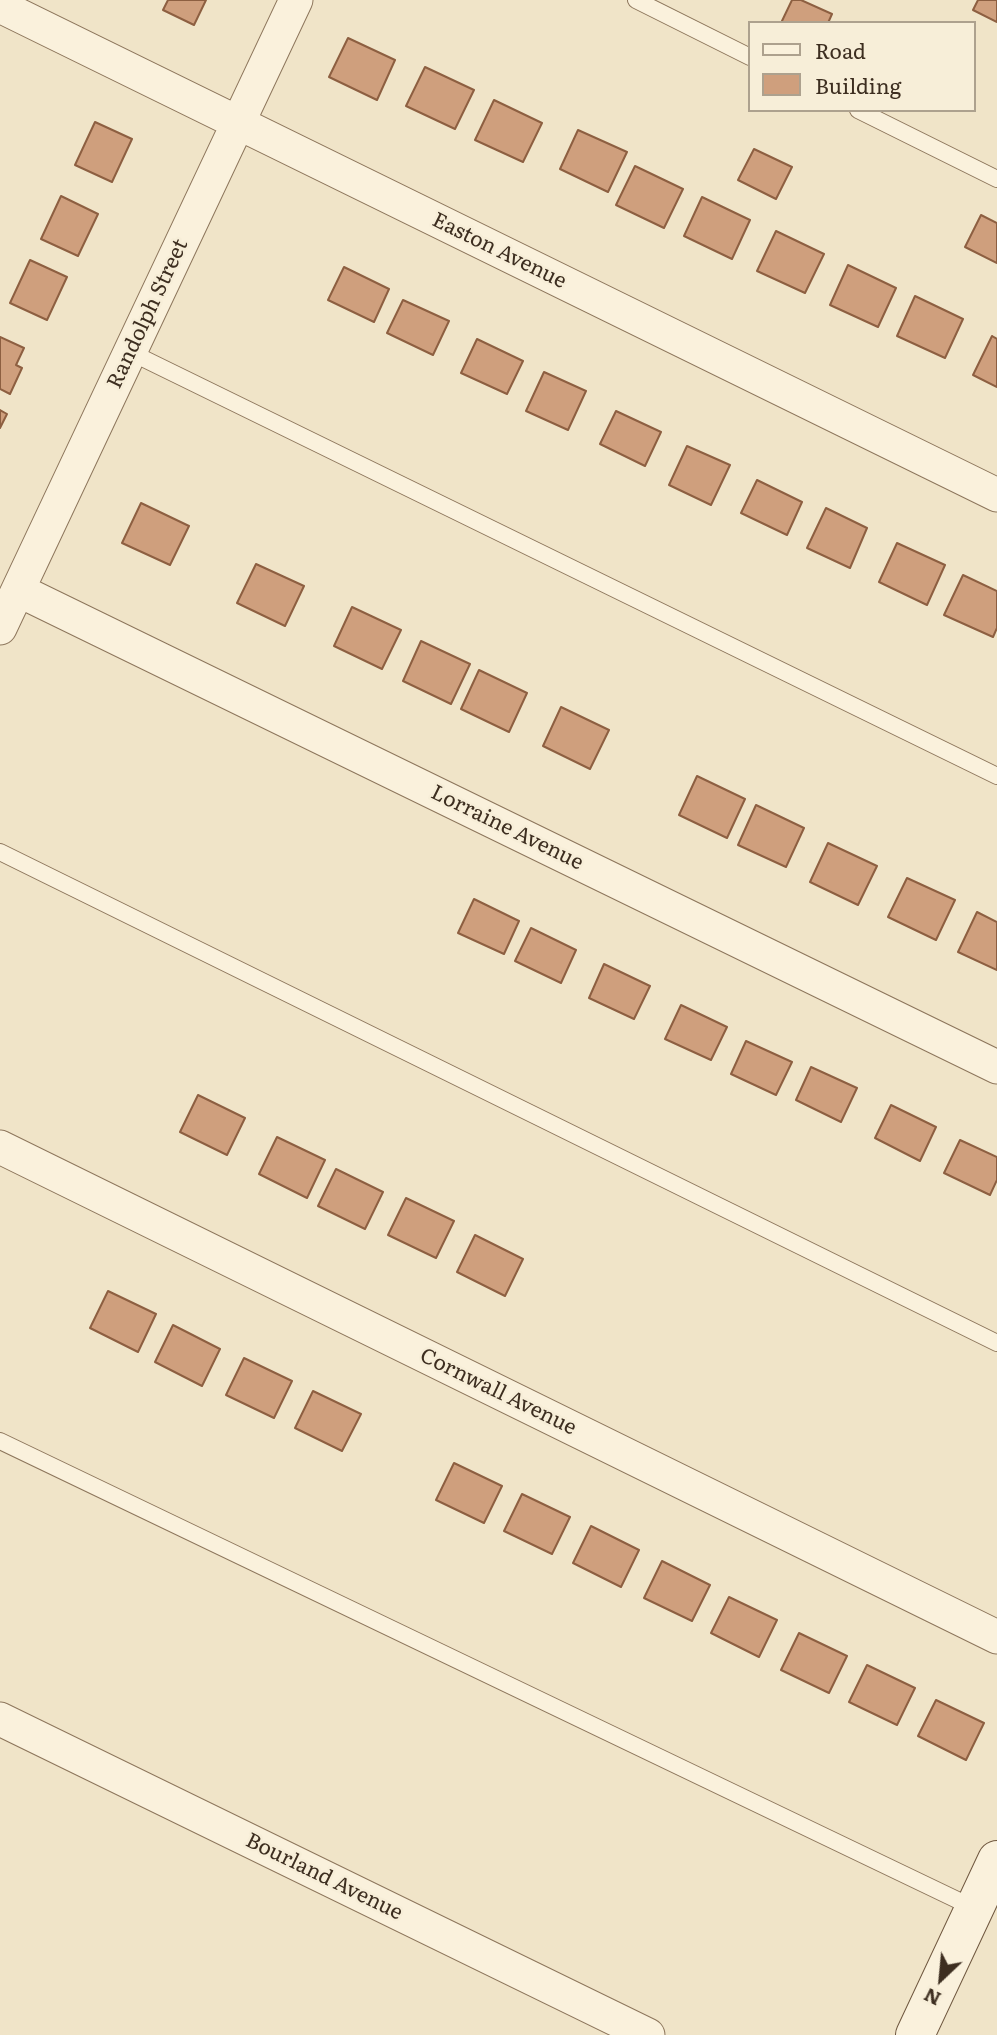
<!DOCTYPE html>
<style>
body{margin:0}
#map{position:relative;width:997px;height:2035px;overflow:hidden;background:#f0e4c8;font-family:Literata,serif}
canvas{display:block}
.legend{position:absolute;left:748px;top:21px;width:228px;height:91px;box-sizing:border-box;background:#f7eed8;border:2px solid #ada18e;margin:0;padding:9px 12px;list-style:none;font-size:21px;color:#3d2e20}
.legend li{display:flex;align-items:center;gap:14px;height:35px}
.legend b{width:35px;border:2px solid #ada18e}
.north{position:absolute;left:906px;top:1944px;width:70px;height:70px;-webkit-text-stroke:5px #f7eed8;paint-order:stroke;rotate:206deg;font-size:19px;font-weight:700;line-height:28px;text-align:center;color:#3d2e20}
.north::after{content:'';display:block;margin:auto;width:24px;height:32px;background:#3d2e20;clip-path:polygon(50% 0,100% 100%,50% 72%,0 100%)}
</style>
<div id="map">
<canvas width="997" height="2035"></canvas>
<ul class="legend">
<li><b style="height:9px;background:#faf1dc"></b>Road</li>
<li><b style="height:19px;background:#cf9f7d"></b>Building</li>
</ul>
<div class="north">N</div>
</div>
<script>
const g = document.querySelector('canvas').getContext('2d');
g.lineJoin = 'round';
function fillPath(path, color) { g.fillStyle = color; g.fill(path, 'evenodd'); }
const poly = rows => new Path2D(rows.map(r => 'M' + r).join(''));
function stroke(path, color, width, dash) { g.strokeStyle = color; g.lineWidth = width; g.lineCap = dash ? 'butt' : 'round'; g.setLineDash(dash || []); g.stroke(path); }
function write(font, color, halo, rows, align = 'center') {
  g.font = font + ' Literata,serif'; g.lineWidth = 5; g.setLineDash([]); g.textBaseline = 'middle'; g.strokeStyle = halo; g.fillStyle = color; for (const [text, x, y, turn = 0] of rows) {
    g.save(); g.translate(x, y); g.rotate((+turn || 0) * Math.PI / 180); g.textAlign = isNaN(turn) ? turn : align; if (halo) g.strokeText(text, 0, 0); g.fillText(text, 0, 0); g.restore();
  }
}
const building = poly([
 [168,0,206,0,194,25,163,10,168,0],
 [792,0,801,0,832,14,828,23,781,23,792,0],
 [978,0,997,0,997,22,973,10,978,0],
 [348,38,395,60,377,100,329,77,348,38],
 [425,67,474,90,455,129,406,106,425,67],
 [494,100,542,123,523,162,475,140,494,100],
 [95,122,132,139,112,182,75,165,95,122],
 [578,130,627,152,608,192,560,169,578,130],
 [754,149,792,167,776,199,738,180,754,149],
 [635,166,683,189,664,228,616,205,635,166],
 [61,196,98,214,78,256,41,239,61,196],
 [702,197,750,220,732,259,684,236,702,197],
 [981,215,997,223,997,263,965,247,981,215],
 [776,231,824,254,805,293,757,271,776,231],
 [30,260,67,277,47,320,10,303,30,260],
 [848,265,896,288,878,327,830,305,848,265],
 [344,267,389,289,374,322,328,300,344,267],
 [915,296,963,319,945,358,897,336,915,296],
 [403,300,449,321,433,355,387,333,403,300],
 [992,336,997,339,997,387,973,375,992,336],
 [0,337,24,348,16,365,22,368,10,394,0,389,0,337],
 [477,339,523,361,507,394,461,373,477,339],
 [544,372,586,391,568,430,526,411,544,372],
 [0,410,7,414,0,428,0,410],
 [616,411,661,432,645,466,600,444,616,411],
 [687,446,730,465,711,505,669,485,687,446],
 [757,480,802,502,787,535,741,513,757,480],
 [141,503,189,526,170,565,122,543,141,503],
 [826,508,867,528,850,568,807,548,826,508],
 [897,543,945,565,927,605,879,582,897,543],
 [256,564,304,586,285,626,237,603,256,564],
 [963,575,997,591,997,628,993,637,944,615,963,575],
 [352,607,401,630,382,669,334,646,352,607],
 [421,641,470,664,451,704,403,681,421,641],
 [479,670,527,693,509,732,461,709,479,670],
 [561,707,609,730,590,769,543,746,561,707],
 [697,776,745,799,727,838,679,815,697,776],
 [756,805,804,828,786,867,738,845,756,805],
 [828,843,877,866,858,905,810,882,828,843],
 [907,878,955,900,936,940,888,917,907,878],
 [474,899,519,921,504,954,458,933,474,899],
 [977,912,997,922,997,970,958,952,977,912],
 [531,928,576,950,561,983,515,961,531,928],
 [604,964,650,986,634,1019,589,998,604,964],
 [681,1005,727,1027,711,1060,665,1039,681,1005],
 [746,1041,792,1062,776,1095,731,1074,746,1041],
 [811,1067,857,1088,841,1122,796,1100,811,1067],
 [198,1095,245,1118,227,1155,180,1132,198,1095],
 [891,1105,936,1127,920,1161,875,1138,891,1105],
 [277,1137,325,1160,307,1198,259,1174,277,1137],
 [960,1140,997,1157,997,1180,990,1195,944,1173,960,1140],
 [336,1169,383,1192,365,1229,318,1206,336,1169],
 [406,1198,454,1221,436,1258,388,1235,406,1198],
 [475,1235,523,1259,505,1296,457,1272,475,1235],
 [108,1291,156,1314,138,1352,90,1328,108,1291],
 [173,1325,220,1349,202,1386,155,1362,173,1325],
 [244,1358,292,1381,274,1418,226,1395,244,1358],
 [313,1391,361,1414,342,1451,295,1428,313,1391],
 [454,1463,502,1486,484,1523,436,1500,454,1463],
 [522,1494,570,1517,552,1554,504,1531,522,1494],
 [591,1526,639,1550,621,1587,573,1563,591,1526],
 [662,1561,710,1585,692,1621,644,1598,662,1561],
 [729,1597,777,1620,759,1657,711,1633,729,1597],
 [799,1633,847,1656,829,1693,781,1670,799,1633],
 [867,1665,915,1688,897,1725,849,1702,867,1665],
 [936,1700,984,1723,966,1760,918,1736,936,1700]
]);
fillPath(building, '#cf9f7d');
stroke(building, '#8d5f41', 2);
const lane = poly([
 [636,0,750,57],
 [858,110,997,179],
 [130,352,997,776],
 [0,852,997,1343],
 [0,1441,974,1908]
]);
const street = poly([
 [0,6,997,495],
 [18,590,997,1067],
 [0,628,296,0],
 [0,1147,997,1637],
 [0,1719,648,2035]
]);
const secondary = poly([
 [915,2035,997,1860]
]);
stroke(lane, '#8d765c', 18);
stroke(street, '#8d765c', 35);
stroke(secondary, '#6f573f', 40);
stroke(lane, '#faf1dc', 16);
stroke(street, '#faf1dc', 33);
stroke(secondary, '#faf1dc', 38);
write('21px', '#3d2e20', '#f7eed8', [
 ["Easton Avenue",499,251,26],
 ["Randolph Street",148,314,-65],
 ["Lorraine Avenue",507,828,26],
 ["Cornwall Avenue",498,1392,26],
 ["Bourland Avenue",324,1877,26]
]);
</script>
